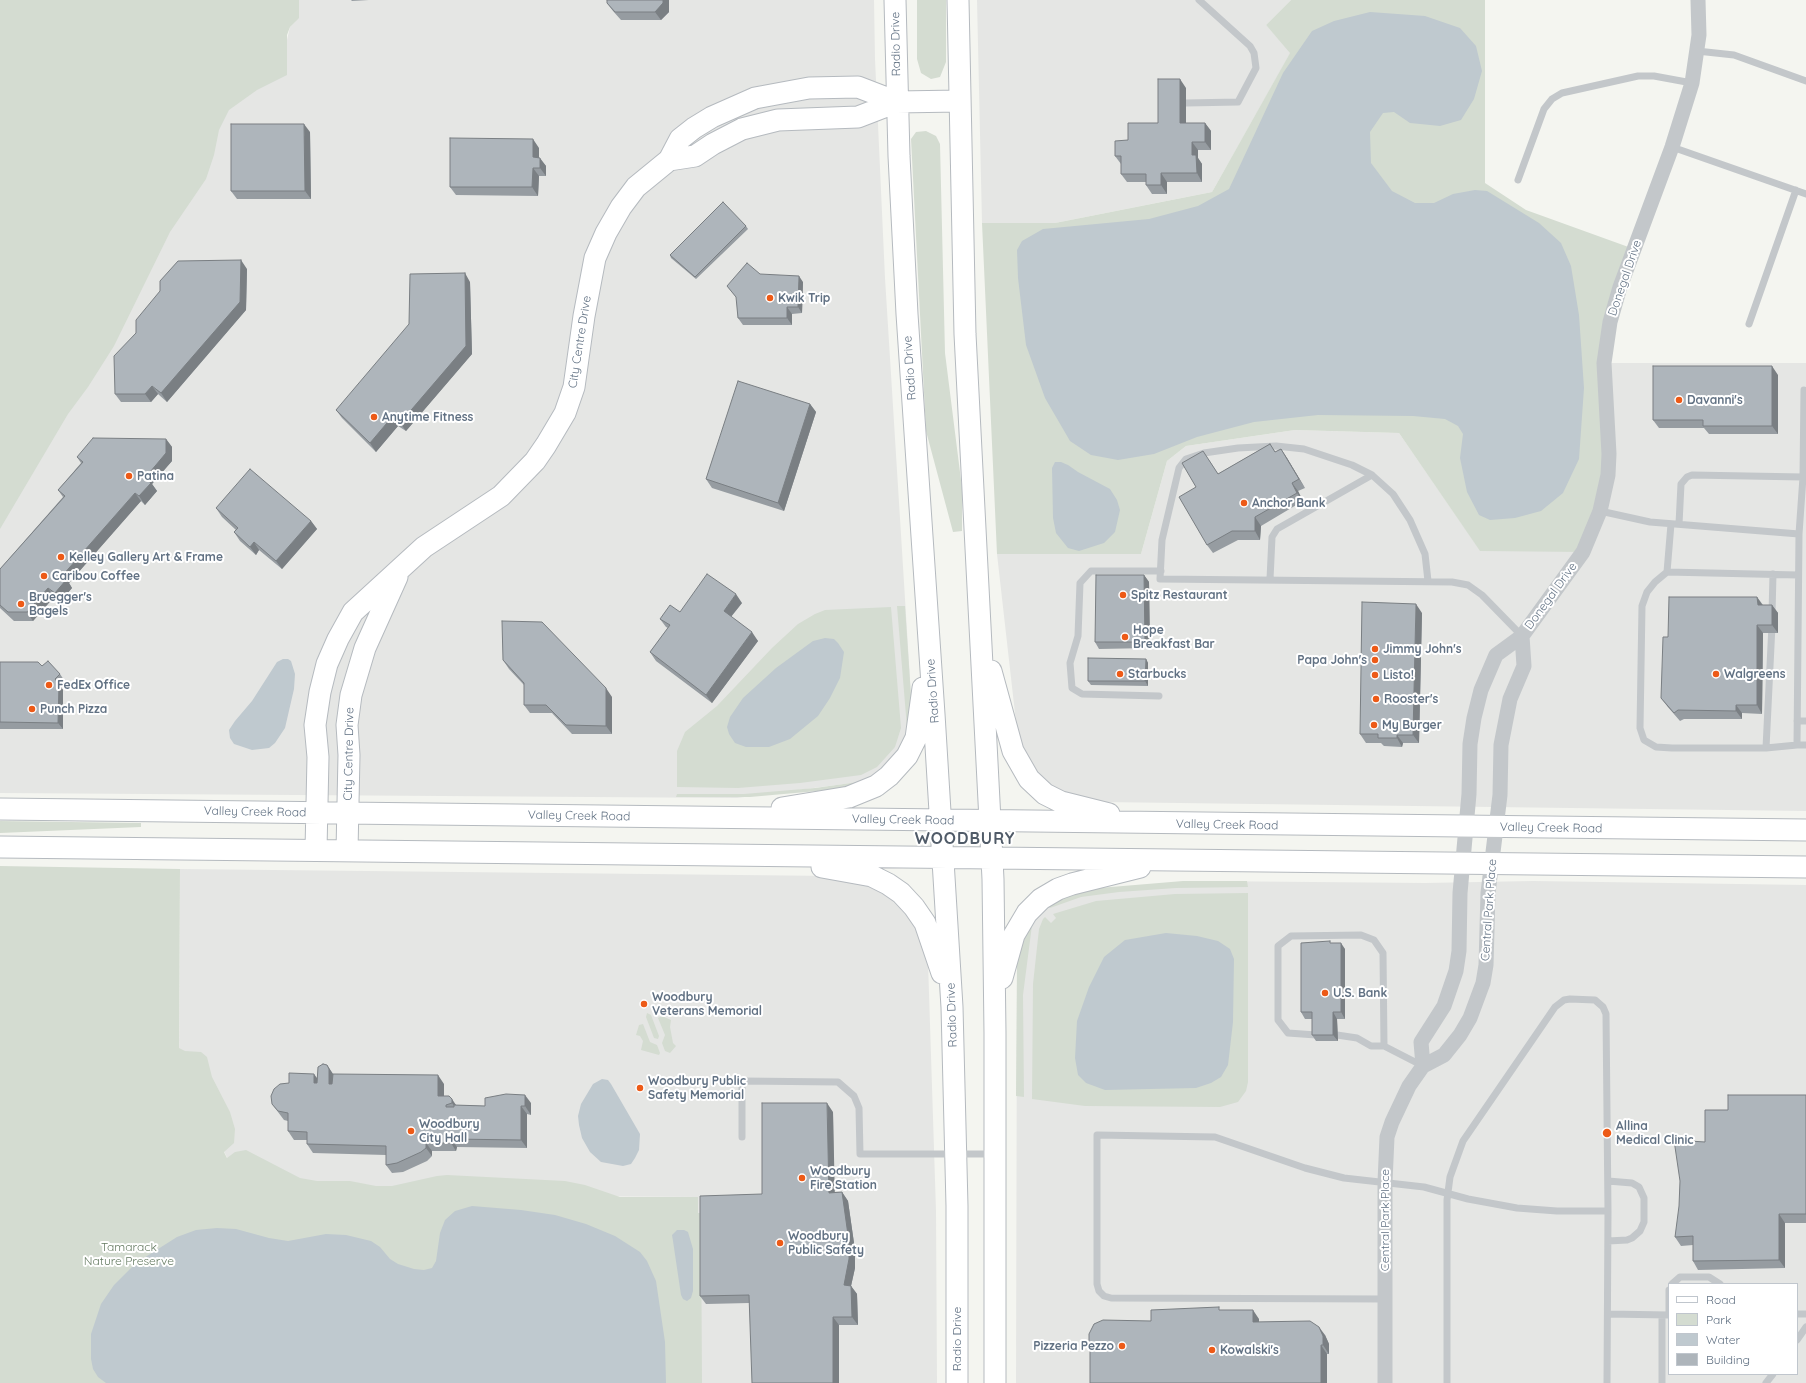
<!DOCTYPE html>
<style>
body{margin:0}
#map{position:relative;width:1806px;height:1383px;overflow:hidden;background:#f4f5f0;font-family:Quicksand,sans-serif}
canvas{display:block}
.legend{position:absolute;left:1668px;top:1283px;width:130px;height:92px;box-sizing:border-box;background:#fff;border:1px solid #c0c6cd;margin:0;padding:5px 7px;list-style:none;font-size:12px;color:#617183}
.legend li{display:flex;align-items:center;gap:8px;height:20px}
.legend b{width:20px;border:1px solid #c0c6cd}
</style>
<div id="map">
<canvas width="1806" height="1383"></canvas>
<ul class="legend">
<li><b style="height:5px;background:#fff"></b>Road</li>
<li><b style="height:11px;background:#d4dcd1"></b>Park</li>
<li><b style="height:11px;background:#bfc9cf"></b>Water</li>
<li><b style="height:11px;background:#aeb5bb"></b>Building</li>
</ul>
</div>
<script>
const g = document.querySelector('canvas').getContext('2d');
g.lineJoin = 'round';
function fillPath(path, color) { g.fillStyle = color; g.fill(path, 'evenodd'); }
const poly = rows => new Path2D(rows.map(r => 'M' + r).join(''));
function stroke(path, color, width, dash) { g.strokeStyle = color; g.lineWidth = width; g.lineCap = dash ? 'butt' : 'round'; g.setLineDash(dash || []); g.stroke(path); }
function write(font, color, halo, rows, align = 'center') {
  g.font = font + ' Quicksand,sans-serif'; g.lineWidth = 4; g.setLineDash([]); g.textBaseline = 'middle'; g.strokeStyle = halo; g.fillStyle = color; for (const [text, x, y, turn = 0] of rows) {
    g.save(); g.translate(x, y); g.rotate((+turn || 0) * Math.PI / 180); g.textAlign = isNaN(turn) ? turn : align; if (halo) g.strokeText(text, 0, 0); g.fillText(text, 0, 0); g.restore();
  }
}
fillPath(poly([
 [297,0,874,0,875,59,885,278,912,711,911,720,899,753,867,781,737,798,0,793,0,512,204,66,287,40,290,27,297,19],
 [977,0,1291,0,1266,25,1291,52,1212,192,1055,223,982,223],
 [1604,363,1806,363,1806,811,1101,802,1078,800,1043,781,1026,759,1016,722,997,554,1141,554,1167,461,1186,446,1295,430,1399,433,1480,550],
 [180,869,833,876,846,877,886,892,915,921,928,962,936,1211,937,1383,699,1383,698,1197,245,1194,179,1060],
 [1201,881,1425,883,1533,881,1806,885,1806,1383,1016,1383,1017,971,1032,921,1056,900,1169,883],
 [1669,1284,1797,1284,1797,1374,1669,1374]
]), '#e5e6e4');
fillPath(poly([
 [0,0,299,0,299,18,290,27,287,35,287,75,257,90,229,110,219,130,214,155,206,179,170,232,114,346,88,387,68,414,0,529],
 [917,0,946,0,946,62,940,77,931,79,921,73,917,59],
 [1291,0,1485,0,1485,183,1526,210,1634,249,1610,322,1609,454,1583,552,1480,551,1399,433,1295,430,1186,446,1167,461,1141,554,997,554,982,223,1055,223,1212,192,1290,53,1266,25],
 [926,131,936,136,940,144,945,353,962,488,962,531,953,532,926,431,911,139,916,132],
 [897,606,905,606,912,711,907,728],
 [891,607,901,728,895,747,877,767,861,775,800,783,738,788,677,787,677,751,685,732,717,706,772,648,798,624,815,614,825,610],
 [858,782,860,783,840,789,750,797,676,797,677,794,744,794,815,788],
 [0,821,141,823,141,827,0,833],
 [0,866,180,869,179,1048,185,1051,201,1052,207,1057,212,1077,230,1112,235,1129,234,1143,224,1152,227,1158,235,1152,246,1150,300,1178,317,1181,350,1181,376,1186,392,1186,437,1176,447,1175,565,1181,585,1185,620,1197,698,1197,698,1213,701,1213,702,1383,0,1383],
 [1183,881,1247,881,1248,887,1176,888,1119,892,1081,897,1050,908,1048,905,1056,900,1087,889],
 [1248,893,1248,1082,1246,1091,1238,1102,1220,1107,1085,1106,1032,1099,1033,984,1039,929,1043,919,1045,917,1051,923,1056,918,1053,914,1096,901,1175,894],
 [1032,925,1023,995,1024,1097,1016,1096,1017,962,1021,941],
 [647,1013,651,1015,659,1036,658,1039,654,1038,646,1017],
 [662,1016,671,1020,670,1027,673,1043,676,1046,670,1053,665,1051,662,1043,665,1035,658,1018],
 [643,1024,650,1042,657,1045,660,1053,659,1055,641,1050,643,1041,640,1036,636,1035,639,1025]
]), '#d4dcd1');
fillPath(poly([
 [1370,12,1425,16,1460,28,1476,46,1482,71,1474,99,1461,120,1440,126,1410,123,1394,112,1383,113,1370,132,1371,163,1392,191,1415,203,1434,203,1453,194,1475,190,1487,191,1539,223,1561,243,1571,266,1579,315,1584,388,1579,459,1563,493,1541,511,1515,518,1490,520,1479,515,1467,492,1460,458,1463,434,1458,426,1445,419,1413,416,1318,415,1254,422,1197,437,1154,454,1118,460,1091,455,1070,441,1045,398,1026,345,1018,278,1017,250,1022,241,1043,229,1149,219,1198,206,1229,189,1283,73,1312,31,1334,21],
 [1055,462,1061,462,1068,465,1078,472,1110,489,1117,500,1120,510,1115,532,1104,543,1079,551,1068,548,1056,533,1053,518,1052,468],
 [825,638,834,639,838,643,844,652,840,678,830,698,818,716,790,739,769,747,746,747,735,743,729,734,727,727,730,717,743,698,776,668,813,641],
 [283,659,288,659,291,661,295,674,294,689,285,728,275,743,269,748,252,750,234,744,230,738,229,730,235,721,252,701,277,662],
 [1166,933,1197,936,1218,941,1230,949,1234,959,1233,1022,1228,1065,1221,1077,1211,1083,1196,1088,1105,1090,1086,1083,1078,1075,1075,1058,1077,1021,1089,987,1104,957,1125,940],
 [602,1079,608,1080,611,1084,640,1134,639,1150,635,1158,631,1164,623,1166,601,1162,590,1152,582,1138,579,1125,578,1116,581,1104,593,1084],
 [472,1206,521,1210,555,1215,586,1224,615,1236,640,1252,647,1261,656,1281,665,1342,666,1383,106,1383,98,1377,93,1369,91,1359,91,1334,101,1304,114,1285,136,1263,177,1237,196,1230,217,1228,236,1229,269,1238,288,1241,326,1234,346,1235,371,1241,380,1247,390,1259,398,1264,414,1269,424,1270,432,1268,436,1261,440,1233,445,1220,455,1211],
 [677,1230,684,1230,688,1232,693,1249,693,1291,691,1298,687,1301,683,1299,681,1295,673,1241,672,1235]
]), '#bfc9cf');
const secondary = poly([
 [895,0,899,156,907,314,934,714,952,1007,957,1206,957,1383],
 [958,0,965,334,993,879,995,1033,995,1383],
 [669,160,695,156,713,144,742,129,778,120,858,117,897,102,959,101],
 [991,671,1013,751,1029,779,1045,794,1061,802,1109,814],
 [782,808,849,797,876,786,889,776,907,756,916,738,923,688],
 [0,809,1806,830],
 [0,847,1806,867],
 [316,850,318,757,315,725,320,692,327,664,338,639,353,612,424,547,501,496,535,461,546,445,565,413,574,387,584,316,595,258,606,233,621,207,636,187,669,160,680,139,694,128,712,117,755,98,809,88,858,87,897,102],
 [347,851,349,755,347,725,351,695,365,648,397,577],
 [822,867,872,876,888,884,901,893,914,907,925,923,942,973],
 [1002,978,1014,935,1027,913,1041,899,1058,889,1072,884,1140,867]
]);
stroke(secondary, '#b5babf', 23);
stroke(poly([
 [1697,51,1734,55,1806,81],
 [1186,103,1238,102,1256,68,1254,53,1250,46,1199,0],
 [1672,147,1806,194],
 [1518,180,1544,109,1552,99,1562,93,1638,76,1654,76,1692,83],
 [1749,324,1796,190],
 [1372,475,1352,465,1304,449,1276,446,1238,448,1204,453,1186,459,1179,468,1162,540,1160,579,1452,582,1468,585,1482,595,1522,636],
 [1803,477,1804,390],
 [1600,511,1650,522,1799,534,1797,745,1806,745],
 [1671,524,1667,572,1655,582,1647,592,1642,606,1640,728,1644,740,1656,747,1672,748,1766,748,1797,745],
 [1679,524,1681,484,1687,477,1692,475,1803,477,1799,534],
 [1667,572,1798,575],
 [1270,579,1272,537,1277,529,1372,475,1393,494,1410,520,1425,554,1428,581],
 [1772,614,1773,574],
 [1159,696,1082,694,1072,688,1070,663,1078,636,1080,583,1091,571,1161,571],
 [1797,721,1806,721],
 [1766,748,1772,625],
 [1316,1035,1288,1033,1278,1020,1278,946,1291,936,1361,935,1374,940,1383,953,1384,1046,1371,1046,1357,1038,1337,1035],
 [1384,1046,1423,1066],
 [742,1137,742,1081,838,1082,854,1096,859,1108,860,1154,994,1154],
 [1608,1181,1632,1183,1639,1187,1644,1198,1644,1222,1640,1231,1632,1238,1627,1240,1608,1241],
 [1672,1284,1680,1277,1709,1277,1720,1284],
 [1385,1299,1111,1298,1104,1296,1099,1291,1097,1284,1097,1135,1215,1137,1305,1168,1344,1178,1424,1187,1468,1199,1517,1208,1557,1211,1608,1211,1607,1383],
 [1608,1314,1669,1315],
 [1797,1314,1806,1314],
 [1669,1315,1669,1290],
 [1797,1340,1806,1327],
 [1447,1383,1447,1200,1450,1177,1463,1141,1555,1007,1564,1000,1570,999,1595,1000,1603,1007,1606,1014,1608,1211],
 [1662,1383,1662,1315],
 [1766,1383,1773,1374]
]), '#c3c7ca', 7);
stroke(poly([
 [1423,1066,1421,1042,1444,1006,1456,971,1459,951,1460,893,1469,794,1470,744,1474,718,1481,690,1496,655,1522,636,1583,552,1600,511,1608,475,1609,454,1604,363,1610,322,1620,287,1672,147,1692,83,1699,35,1698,0],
 [1385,1383,1385,1182,1387,1137,1392,1122,1409,1086,1423,1066,1444,1055,1460,1035,1470,1018,1483,983,1486,965,1488,893,1500,795,1501,745,1510,699,1524,666,1522,636]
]), '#c3c7ca', 15);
stroke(secondary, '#fff', 21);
fillPath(poly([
 [351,0,369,0,352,1],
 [607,0,669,0,669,12,661,20,621,20,613,11,607,3],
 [1186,88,1186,123,1205,123,1211,131,1211,150,1198,150,1198,158,1202,164,1202,182,1167,182,1167,194,1152,194,1146,185,1146,182,1127,182,1121,174,1121,164,1115,156,1128,140,1158,123],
 [310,132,311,199,237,199,231,191],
 [539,148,539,158,546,166,546,176,539,176,538,196,456,195,450,187],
 [746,226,748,229,696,279,671,258,670,255],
 [247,269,246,310,167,402,158,394,151,402,121,402,115,394],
 [470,282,472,354,406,431,398,426,376,452,342,418,336,410],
 [803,282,802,313,792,314,792,325,743,325,738,318,737,298,727,286],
 [1778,375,1778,434,1709,434,1704,428,1659,428,1653,420],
 [810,404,816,412,784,511,712,488,706,479],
 [166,439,172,447,172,461,152,484,157,491,145,505,141,501,69,583,72,588,60,602,54,597,33,621,14,621,0,608,0,569,63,497,58,490,81,463,77,457],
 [1270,444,1275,452,1281,449,1287,458,1305,488,1298,491,1303,501,1261,526,1260,540,1238,540,1213,553,1207,545,1196,487,1209,460,1218,474],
 [216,508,311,521,317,529,282,569,259,550,256,555,240,541,234,532,236,530,222,517],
 [1144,575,1149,582,1150,648,1099,649,1095,642],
 [1757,597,1763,605,1772,605,1778,613,1778,633,1763,633,1762,714,1742,713,1742,719,1684,719,1680,721,1667,706,1661,698],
 [742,603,731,617,758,641,712,703,656,661,650,652,668,628,666,627,660,619,680,612],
 [1422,613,1419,743,1403,743,1402,747,1384,746,1381,743,1366,743,1360,734],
 [1146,659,1148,663,1148,686,1091,685,1088,681],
 [503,660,612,697,612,734,572,734,552,713,530,713,524,705,524,685,509,669],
 [0,662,42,666,60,674,64,680,60,685,63,690,63,729,0,729],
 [1331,943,1345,949,1345,1019,1337,1019,1338,1041,1316,1041,1312,1035,1312,1019,1305,1019,1301,1012],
 [327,1065,333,1074,444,1084,444,1096,456,1105,485,1106,531,1103,531,1115,527,1114,527,1148,457,1147,456,1151,432,1151,432,1156,427,1161,403,1172,392,1173,386,1165,386,1155,313,1153,307,1144,307,1140,294,1140,288,1131,288,1121,284,1120,272,1104,317,1078],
 [1806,1095,1806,1223,1785,1223,1785,1268,1698,1270,1693,1261,1693,1245,1681,1246,1675,1237,1705,1142,1728,1110],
 [833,1112,834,1192,842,1192,848,1201,855,1250,855,1268,851,1286,857,1294,858,1325,839,1325,749,1303,706,1304,700,1296,762,1194],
 [1221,1310,1259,1319,1259,1322,1325,1335,1329,1344,1329,1354,1327,1354,1327,1383,1090,1347,1089,1345,1151,1321]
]), '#969ca1');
fillPath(poly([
 [663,0,669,0,669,12,661,20,655,12],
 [1180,79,1186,88,1186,132,1180,123],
 [1205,123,1211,131,1211,150,1205,142],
 [304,124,310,132,311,199,305,191],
 [533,139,539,148,539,166,533,157],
 [1192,142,1198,150,1198,158,1202,164,1202,182,1197,173,1192,155],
 [540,158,546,166,546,176,540,168],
 [533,168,539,176,538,196,532,187],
 [1161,173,1167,182,1167,194,1161,185],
 [241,260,247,269,246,310,167,402,161,393],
 [465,273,470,282,472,354,406,431,400,423],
 [799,276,803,282,802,313,798,307],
 [787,307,792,314,792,325,787,318],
 [1772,366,1778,375,1778,434,1772,426],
 [152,386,158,394,151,402,145,394],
 [810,404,816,412,784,511,778,503],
 [392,417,398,426,376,452,370,443],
 [166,439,172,447,172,461,152,484,157,491,145,505,139,496,145,478],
 [1281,449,1287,458,1305,488,1299,479],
 [1292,483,1298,491,1303,501,1297,493],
 [135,493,141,501,69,583,72,588,60,602,55,593,62,576],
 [1255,517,1261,526,1260,540,1255,531],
 [311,521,317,529,282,569,276,561],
 [254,542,259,550,256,555,250,547],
 [1144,575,1149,582,1150,648,1145,642],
 [48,588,54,597,33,621,27,612],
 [736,594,742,603,729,619,724,611],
 [1757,597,1763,606,1758,605],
 [1416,604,1422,613,1419,743,1413,735],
 [1772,605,1778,613,1778,633,1772,625],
 [1757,625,1763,633,1762,714,1757,705],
 [752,632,758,641,712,703,706,695],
 [1146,659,1148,663,1148,686,1145,681],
 [59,684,63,690,63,729,58,723],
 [606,688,612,697,612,734,606,726],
 [1736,705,1742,713,1742,719,1736,711],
 [1397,735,1403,743,1402,747,1397,738],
 [1341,943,1345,949,1345,1019,1341,1012],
 [1333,1012,1337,1019,1338,1041,1333,1035],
 [327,1065,333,1074,335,1092,329,1084],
 [314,1074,320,1082,320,1092,314,1083],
 [438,1075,444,1084,444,1104,438,1096],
 [525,1095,531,1103,531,1115,525,1106],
 [452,1099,458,1108,458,1111,452,1103],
 [827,1103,833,1112,835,1201,829,1193],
 [521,1106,527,1114,527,1148,521,1140],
 [451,1139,457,1147,456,1151,451,1143],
 [426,1143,432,1151,432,1156,426,1148],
 [842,1192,848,1201,855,1250,855,1268,851,1286,857,1294,858,1325,852,1317,844,1285],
 [1779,1214,1785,1223,1785,1268,1779,1260],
 [1253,1310,1259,1319,1259,1330,1253,1322],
 [833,1317,839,1325,839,1383,833,1383],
 [1319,1327,1325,1335,1329,1344,1329,1354,1323,1345],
 [1321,1345,1327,1354,1327,1383,1321,1383]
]), '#7a7f83');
const building = poly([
 [607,0,663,0,663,3,655,12,615,12,607,3,607,0],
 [1158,79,1180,79,1180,123,1205,123,1205,142,1192,142,1192,155,1196,155,1197,173,1161,173,1161,185,1146,185,1146,174,1121,174,1121,156,1115,156,1115,141,1128,140,1128,123,1158,123,1158,79],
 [231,124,304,124,305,191,231,191,231,124],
 [450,138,533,139,533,157,540,158,540,168,533,168,532,187,450,187,450,138],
 [723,202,746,226,695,277,670,255,723,202],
 [241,260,240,302,161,393,152,386,145,394,115,394,114,356,136,333,136,320,160,291,160,281,178,261,241,260],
 [747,263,760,274,799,276,798,307,787,307,787,318,738,318,736,297,727,286,747,263],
 [465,273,466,346,400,423,392,417,370,443,336,410,409,324,410,274,465,273],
 [1653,366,1772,366,1772,426,1703,426,1703,420,1653,420,1653,366],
 [738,381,810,404,778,503,706,479,738,381],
 [93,438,166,439,166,453,145,478,151,483,139,496,135,493,62,576,66,580,55,593,48,588,27,612,8,612,0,605,0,569,65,496,58,490,83,462,77,457,93,438],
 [1270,444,1275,452,1281,449,1299,479,1292,483,1297,493,1255,517,1255,531,1232,531,1207,545,1179,497,1196,487,1182,463,1203,451,1218,474,1270,444],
 [250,469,311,521,276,561,254,542,250,547,234,532,238,528,216,508,250,469],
 [707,574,736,594,724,611,752,632,706,695,650,652,670,625,660,619,670,605,680,612,707,574],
 [1096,575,1144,575,1145,642,1095,642,1096,575],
 [1669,597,1757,597,1758,605,1772,605,1772,625,1757,625,1757,705,1736,705,1736,711,1678,710,1674,713,1661,698,1663,637,1668,637,1669,597],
 [1362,602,1416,604,1413,735,1397,735,1397,738,1378,738,1378,734,1360,734,1362,602],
 [502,621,542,622,606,688,606,726,566,725,546,705,524,705,524,683,503,660,502,621],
 [1088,658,1146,659,1145,681,1088,681,1088,658],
 [48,661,60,674,55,679,59,684,58,723,0,722,0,662,38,662,42,666,48,661],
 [1330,941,1330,943,1341,943,1341,1012,1333,1012,1333,1035,1312,1035,1312,1012,1301,1012,1301,943,1330,941],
 [323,1064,327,1065,329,1069,329,1084,332,1084,333,1074,438,1075,438,1096,449,1096,452,1099,452,1103,446,1105,446,1107,454,1107,454,1105,485,1106,485,1098,506,1094,525,1095,525,1106,521,1106,521,1140,451,1139,451,1143,426,1143,426,1148,421,1152,397,1163,386,1165,386,1146,307,1144,307,1132,288,1131,288,1113,278,1111,272,1104,271,1096,274,1089,280,1084,289,1083,289,1073,314,1074,314,1083,317,1083,318,1067,323,1064],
 [1728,1095,1806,1095,1806,1214,1779,1214,1779,1260,1693,1261,1693,1236,1675,1237,1679,1206,1680,1181,1674,1140,1705,1142,1705,1110,1728,1110,1728,1095],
 [762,1103,827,1103,829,1193,842,1192,849,1242,849,1259,844,1285,851,1286,852,1317,833,1317,833,1383,752,1383,749,1295,700,1296,700,1196,762,1194,762,1103],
 [1219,1307,1219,1310,1253,1310,1253,1322,1310,1321,1319,1327,1323,1336,1323,1345,1321,1345,1321,1383,1090,1383,1090,1345,1089,1345,1089,1334,1094,1324,1103,1320,1151,1321,1151,1310,1219,1307]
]);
fillPath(building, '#aeb5bb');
stroke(building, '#7a7f83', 1);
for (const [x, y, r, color] of [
 [770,298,4,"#ed5a17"],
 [1679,400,4,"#ed5a17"],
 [374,417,4,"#ed5a17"],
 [129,476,4,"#ed5a17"],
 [1244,503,4,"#ed5a17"],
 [61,557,4,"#ed5a17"],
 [44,576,4,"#ed5a17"],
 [1123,595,4,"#ed5a17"],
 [21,604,4,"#ed5a17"],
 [1125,637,4,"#ed5a17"],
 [1375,649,4,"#ed5a17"],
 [1375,660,4,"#ed5a17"],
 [1120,674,4,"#ed5a17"],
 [1716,674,4,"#ed5a17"],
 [1375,675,4,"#ed5a17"],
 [49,685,4,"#ed5a17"],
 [1376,699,4,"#ed5a17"],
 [32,709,4,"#ed5a17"],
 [1374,725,4,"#ed5a17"],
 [1325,993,4,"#ed5a17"],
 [644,1004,4,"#ed5a17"],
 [640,1088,4,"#ed5a17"],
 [411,1131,4,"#ed5a17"],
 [1607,1133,5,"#ed5a17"],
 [802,1178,4,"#ed5a17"],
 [780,1243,4,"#ed5a17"],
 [1122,1346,4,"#ed5a17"],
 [1212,1350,4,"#ed5a17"]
]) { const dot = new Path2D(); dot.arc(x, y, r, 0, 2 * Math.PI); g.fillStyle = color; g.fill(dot); stroke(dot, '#fff', 1.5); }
write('12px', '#617183', '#fff', [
 ["Radio Drive",896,44,-91],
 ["Donegal Drive",1625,278,-71],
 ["City Centre Drive",580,342,-81],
 ["Radio Drive",910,368,-94],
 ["Donegal Drive",1551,596,-54],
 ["Radio Drive",933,691,-94],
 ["City Centre Drive",349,754,-89],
 ["Valley Creek Road",255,812,1],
 ["Valley Creek Road",579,816,1],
 ["Valley Creek Road",903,820,1],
 ["Valley Creek Road",1227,825,1],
 ["Valley Creek Road",1551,828,1],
 ["Central Park Place",1489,910,-86],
 ["Radio Drive",952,1015,-92],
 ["Central Park Place",1385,1220,-90],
 ["Radio Drive",957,1339,-90]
]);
write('bold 12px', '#617183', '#fff', [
 ["Kwik Trip",778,298],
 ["Davanni's",1687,400],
 ["Anytime Fitness",382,417],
 ["Patina",137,476],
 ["Anchor Bank",1252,503],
 ["Kelley Gallery Art & Frame",69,557],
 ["Caribou Coffee",52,576],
 ["Spitz Restaurant",1131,595],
 ["Bruegger's",29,597],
 ["Bagels",29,611],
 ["Hope",1133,630],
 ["Breakfast Bar",1133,644],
 ["Jimmy John's",1383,649],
 ["Papa John's",1367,660,"right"],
 ["Starbucks",1128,674],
 ["Walgreens",1724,674],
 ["Listo!",1383,675],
 ["FedEx Office",57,685],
 ["Rooster's",1384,699],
 ["Punch Pizza",40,709],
 ["My Burger",1382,725],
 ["U.S. Bank",1333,993],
 ["Woodbury",652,997],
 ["Veterans Memorial",652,1011],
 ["Woodbury Public",648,1081],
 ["Safety Memorial",648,1095],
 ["Woodbury",419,1124],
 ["City Hall",419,1138],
 ["Allina",1616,1126],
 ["Medical Clinic",1616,1140],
 ["Woodbury",810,1171],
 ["Fire Station",810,1185],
 ["Woodbury",788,1236],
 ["Public Safety",788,1250],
 ["Pizzeria Pezzo",1114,1346,"right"],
 ["Kowalski's",1220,1350]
], 'left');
write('12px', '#647a61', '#fff', [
 ["Tamarack",129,1247],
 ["Nature Preserve",129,1261]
]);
g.letterSpacing = '1px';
write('bold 16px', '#505b68', '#fff', [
 ["WOODBURY",965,839]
]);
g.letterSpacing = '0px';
</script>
